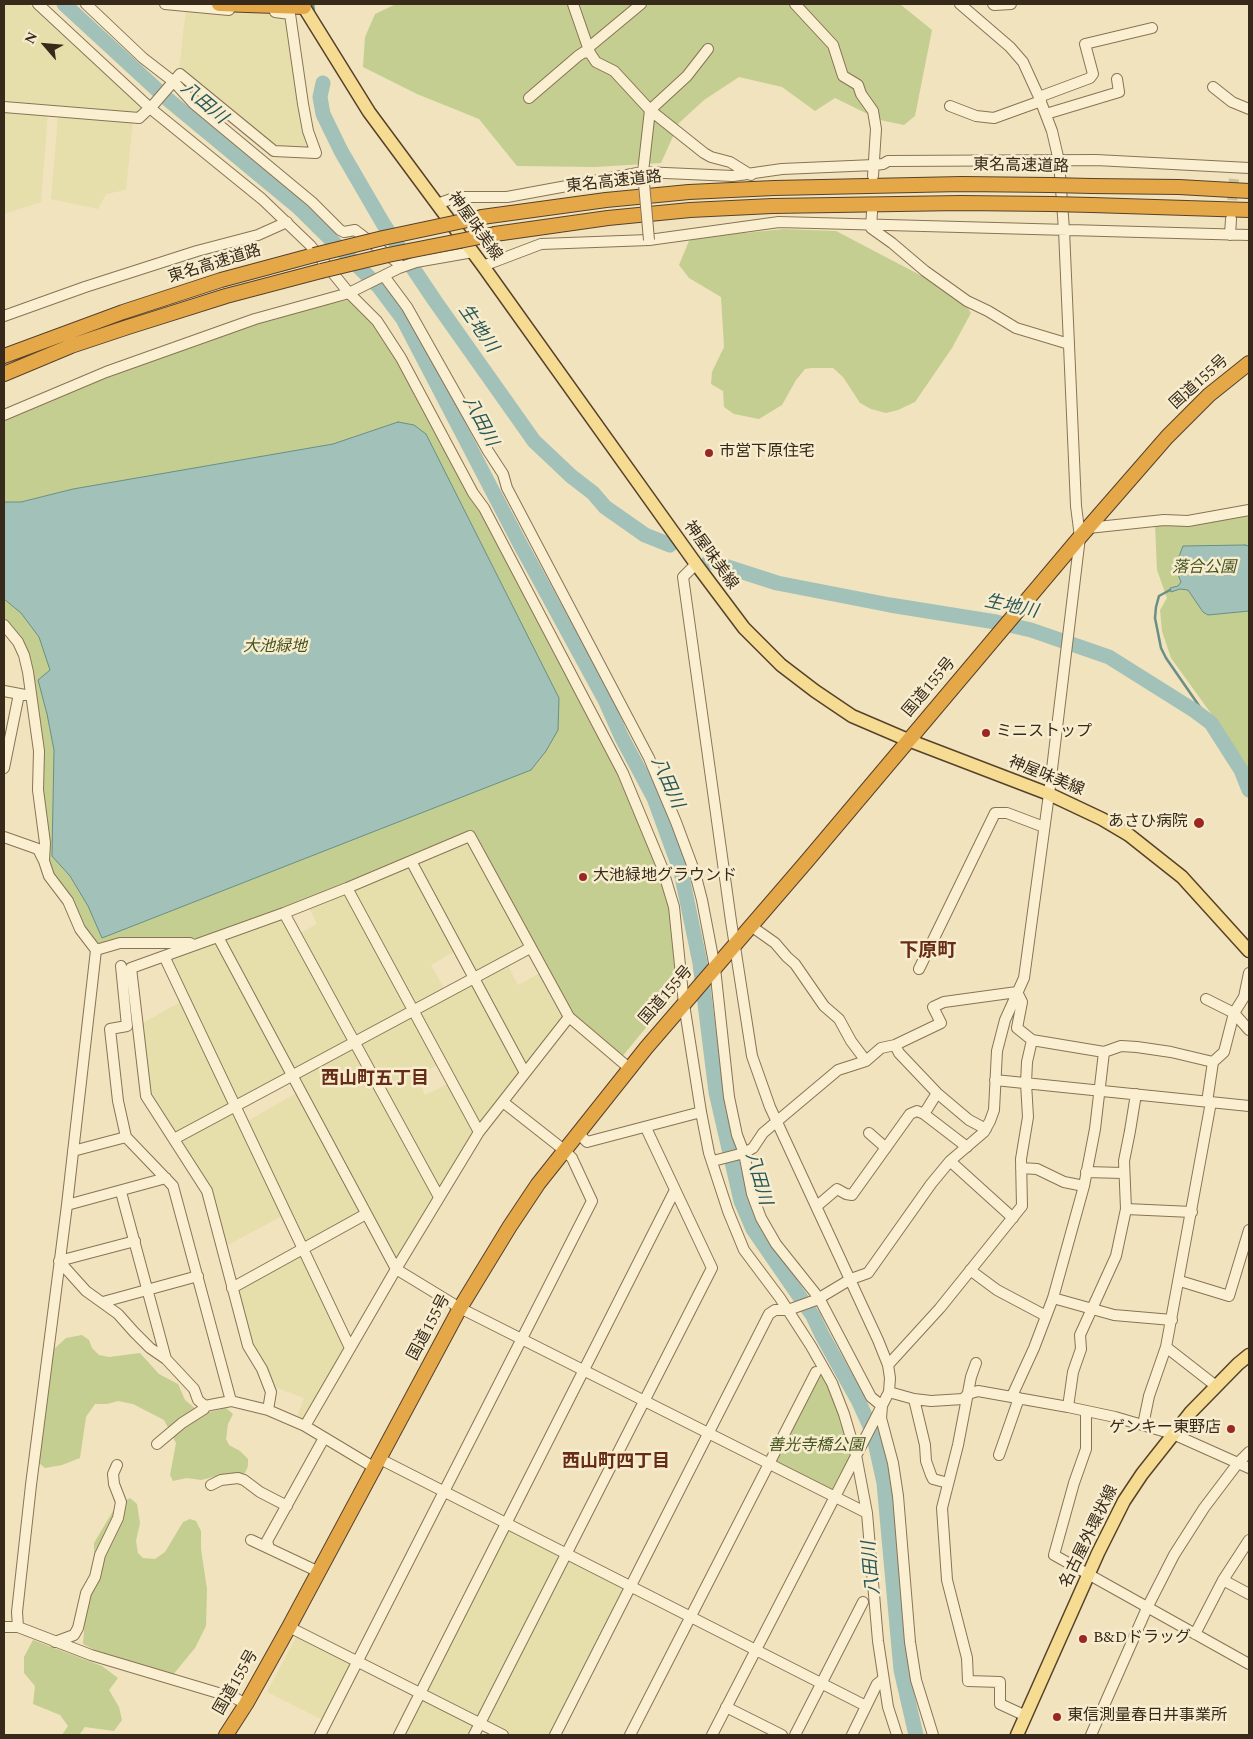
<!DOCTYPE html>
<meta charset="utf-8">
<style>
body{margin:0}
#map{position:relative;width:1253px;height:1739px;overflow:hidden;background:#f0e3be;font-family:Spectral,serif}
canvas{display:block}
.frame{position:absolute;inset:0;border:5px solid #372a1b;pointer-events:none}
.north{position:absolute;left:20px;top:20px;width:50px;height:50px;-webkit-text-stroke:4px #f7edce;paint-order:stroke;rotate:297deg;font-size:14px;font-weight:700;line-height:20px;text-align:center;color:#372a1b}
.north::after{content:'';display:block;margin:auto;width:18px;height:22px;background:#372a1b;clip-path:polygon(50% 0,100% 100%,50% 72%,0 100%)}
</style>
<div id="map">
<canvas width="1253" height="1739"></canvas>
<div class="frame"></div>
<div class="north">N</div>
</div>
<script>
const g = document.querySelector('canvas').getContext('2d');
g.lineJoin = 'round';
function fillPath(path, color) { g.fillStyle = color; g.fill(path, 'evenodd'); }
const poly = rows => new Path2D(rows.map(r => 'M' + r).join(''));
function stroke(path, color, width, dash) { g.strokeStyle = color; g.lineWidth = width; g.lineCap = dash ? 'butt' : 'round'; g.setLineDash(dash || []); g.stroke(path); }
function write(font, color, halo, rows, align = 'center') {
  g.font = font + ' Spectral,"Noto Sans JP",serif'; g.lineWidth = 5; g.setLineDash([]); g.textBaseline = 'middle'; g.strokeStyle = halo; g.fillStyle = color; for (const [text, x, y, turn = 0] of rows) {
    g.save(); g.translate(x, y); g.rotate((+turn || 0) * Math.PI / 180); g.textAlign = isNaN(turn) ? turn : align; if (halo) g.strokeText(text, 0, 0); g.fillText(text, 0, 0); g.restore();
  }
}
fillPath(poly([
 [4,4,28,4,141,107,136,112,4,101],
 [186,8,283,14,289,17,313,150,277,149,179,70],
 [4,109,48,112,41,202,4,214],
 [58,115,133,120,126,190,106,194,98,209,51,199],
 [465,841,471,843,525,943,524,947,474,974,414,864],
 [409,865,457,950,431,965,445,990,417,1005,413,1004,353,892,355,888],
 [344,892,408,1007,406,1011,355,1039,298,934,317,924,308,906],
 [284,916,351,1041,296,1071,292,1070,223,941,225,937],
 [213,942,220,946,287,1075,235,1103,167,958],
 [507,964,518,985,542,972,565,1015,525,1067,477,980],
 [474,982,522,1069,483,1124,478,1123,419,1015,421,1010],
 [182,1001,232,1105,180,1133,174,1133,149,1095,141,1024],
 [410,1016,414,1018,439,1064,417,1077,425,1095,450,1083,475,1134,439,1192,358,1045],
 [354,1046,436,1196,398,1256,394,1256,298,1080,299,1076],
 [298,1092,362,1209,360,1215,303,1246,246,1122],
 [235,1111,284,1215,224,1247,209,1189,180,1140],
 [303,1253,347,1346,304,1421,296,1419,304,1398,272,1386,251,1345,236,1292,239,1288],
 [506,1523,630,1586,555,1735,503,1735,480,1724,474,1735,399,1735],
 [299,1632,357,1661,327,1722,267,1692]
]), '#e6dfab');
fillPath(poly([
 [396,4,900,4,932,30,915,116,904,125,880,120,835,98,815,111,782,87,739,77,704,100,679,123,661,163,595,167,517,166,479,119,417,94,363,67,365,37,375,14],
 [784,229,836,231,941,286,964,302,971,313,952,348,915,402,898,410,886,413,871,409,860,403,843,377,833,368,812,368,805,369,796,380,782,405,759,419,734,414,724,407,723,391,711,384,712,372,724,347,721,297,689,278,679,265,689,241,704,235,745,233],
 [353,299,375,322,423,404,619,771,659,868,672,908,681,985,621,1058,581,1024,568,1008,472,832,289,908,206,938,109,940,96,945,51,874,48,852,32,683,4,623,4,419,108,375,256,323,309,308],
 [1249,514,1249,776,1228,737,1171,658,1162,631,1160,610,1167,598,1157,570,1155,524],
 [82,1335,89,1340,92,1348,99,1355,109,1357,140,1353,159,1374,178,1384,185,1400,202,1414,226,1408,233,1414,228,1424,226,1439,229,1445,240,1451,248,1459,248,1466,245,1473,221,1475,201,1480,187,1478,173,1481,170,1475,176,1443,164,1420,133,1404,118,1401,107,1404,95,1404,86,1417,80,1458,62,1465,45,1468,39,1463,42,1412,51,1374,53,1350,66,1338],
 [820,1367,836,1401,851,1454,832,1489,829,1490,772,1461],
 [130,1498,137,1504,140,1523,136,1541,138,1553,143,1558,155,1559,165,1552,183,1522,190,1519,196,1521,201,1531,201,1549,207,1589,206,1626,195,1648,172,1676,115,1660,83,1644,86,1606,94,1571,94,1543,116,1506],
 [33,1640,102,1666,118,1678,109,1690,119,1707,122,1720,114,1731,85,1727,79,1735,62,1735,68,1726,60,1715,33,1704,35,1686,24,1673,24,1657]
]), '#c4ce91');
const water = poly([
 [398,422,414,425,426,434,559,698,558,730,546,751,531,770,102,938,88,906,70,876,52,856,54,750,47,714,38,680,50,670,39,637,21,613,4,599,4,502,21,502,73,489,333,444,398,422],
 [1245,545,1249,546,1249,611,1208,615,1203,612,1188,590,1180,589,1171,592,1170,588,1178,586,1181,582,1175,567,1183,546,1245,545]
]);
fillPath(water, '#a2c1b9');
stroke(water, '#698f87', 1);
stroke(poly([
 [313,4,314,12],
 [1170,590,1159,596,1156,607,1155,618,1161,648,1166,658,1211,723]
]), '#698f87', 2.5);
stroke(poly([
 [64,4,165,97,298,207,379,287,403,319,519,542,605,700,622,738,654,798,681,872,700,963,716,1092,741,1201,753,1229,813,1316,822,1335,858,1400,873,1433,884,1483,901,1670,916,1735],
 [323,83,320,97,323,114,341,151,384,225,435,301,534,441,571,476,593,493,605,507,645,535,670,545],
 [709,561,777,583,890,605,996,622,1031,630,1109,657,1195,711,1211,723,1241,770,1249,790]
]), '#a2c1b9', 15);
stroke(poly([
 [1231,215,1234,179]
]), '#cbbe9d', 10, [10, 5]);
const minor = poly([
 [38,4,150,108,262,199,310,245,349,293,377,321,401,358,473,493,484,508,623,773,662,867,674,907,684,1004,701,1112,709,1153,728,1211,744,1250,780,1298,811,1346,832,1383,844,1414,856,1455,867,1513],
 [86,4,143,58,174,82,194,104,312,202,340,230,344,232,355,230,398,263,399,268],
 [165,4,229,10],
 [573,4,590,53,596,62,614,71,650,110,704,153,711,157,730,162,751,175],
 [795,4,833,45,843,76,858,85,861,94,873,111,876,129,873,176],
 [993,4,994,5,1011,4],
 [588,48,641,4],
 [1213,87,1232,102,1249,109],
 [1039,97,1090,78,1093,74,1085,44,1152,28],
 [529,98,578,56,584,52,590,53],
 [950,106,976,116,994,118,1041,101],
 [4,107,139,118,154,104,180,74,274,151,316,153,308,131,303,104,290,14,275,12],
 [1046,114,1119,92,1117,79],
 [643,172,650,110,687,76,708,49],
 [437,204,457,197,507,197,643,172,733,176,782,169,874,165,883,164,888,161,1096,160,1249,168],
 [872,212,871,228,892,243,925,271,967,301,988,311,1016,328,1069,344],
 [1230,235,1231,219],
 [483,266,541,244,649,240,779,222,1249,235],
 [384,276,407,307,488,451,503,474,507,488,649,758,676,822,695,873,702,900,715,968,729,1097,737,1135,744,1153,752,1194,761,1218,776,1244,819,1298,871,1397,882,1406,881,1418,893,1463,898,1496,910,1642,916,1680,933,1735],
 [4,316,85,287,197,251,258,235,287,222],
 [4,415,106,372,255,319,349,293,399,268,416,262,473,252],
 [1088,528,1164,520,1188,521,1249,510],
 [696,564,683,577,731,921,752,1056,770,1107,878,1340,888,1365,890,1378,889,1392,712,1735],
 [4,625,18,642,24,655,28,672,39,751,38,790,45,843,44,860],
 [4,691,25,695],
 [4,768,19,694],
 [4,837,38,849,44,861,49,876,68,901,80,929,96,950,67,1205,31,1485,17,1612,18,1627],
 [411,861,525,1073],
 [347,888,479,1132],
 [284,913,439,1197],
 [751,926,775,943,787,957,795,964,824,1006,839,1019,851,1041,866,1061],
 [218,937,396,1269,460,1308,867,1513,878,1641,888,1707,897,1735],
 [96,950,120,943,190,943,193,945],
 [164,956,350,1348],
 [121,966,127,1026,110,1029,118,1101,126,1137,173,1186,231,1401],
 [919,969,995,813,1007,813,1044,827],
 [1206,999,1234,1013,1249,1030],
 [895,1045,899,1053,937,1093,969,1120,986,1129],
 [995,1080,1249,1106],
 [1207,1102,1213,1062],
 [924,1114,937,1093],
 [578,1133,587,1142,701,1112],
 [869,1133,886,1148],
 [174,1139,530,948],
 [73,1151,126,1137],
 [713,1161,744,1153,753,1148,763,1133,838,1070,866,1061,881,1048,895,1045,941,1023,933,1007,944,1002,1017,992,1022,1002,1017,1028,1032,1040,1104,1052,1121,1046,1137,1047,1171,1052,1213,1062,1224,1052,1234,1013,1244,997,1249,973],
 [950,1161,1013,1218],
 [1021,1168,1037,1169,1064,1182,1084,1186],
 [1086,1172,1123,1173],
 [121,1192,166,1359],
 [67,1205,166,1178],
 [817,1206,837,1189,846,1194,852,1195,910,1114,917,1111,924,1114,967,1147],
 [1126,1209,1192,1212],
 [135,1241,59,1261,86,1291,118,1314,134,1332,150,1348,166,1359,194,1389,198,1400,205,1406],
 [970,1270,997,1290,1046,1316],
 [1180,1281,1229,1296,1249,1230],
 [232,1288,366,1214],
 [1053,1298,1114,1315,1172,1320],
 [103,1302,198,1276],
 [1166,1347,1216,1386],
 [976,1363,971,1377,958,1445,942,1508,947,1580,967,1658,968,1681,1000,1682,1000,1704,1026,1716],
 [888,1365,940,1308,1022,1206,1021,1159,1028,1117,1026,1083,1027,1062,1032,1040],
 [889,1392,914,1399,931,1401,963,1399,968,1394,978,1391,1068,1407,1115,1417,1173,1434,1249,1468],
 [1012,1396,1034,1348,1053,1298,1084,1186,1095,1129,1104,1052],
 [914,1399,925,1445,926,1461,931,1475,933,1479,948,1483],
 [1068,1407,1073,1372,1081,1349,1080,1335,1116,1256,1126,1209,1124,1161,1130,1131,1136,1094],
 [268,1410,271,1392,262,1369,248,1346,207,1191,146,1096,131,968,284,913,347,888,470,836,569,1017,629,1068],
 [1086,1411,1086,1449,1074,1483,1054,1555,1249,1664],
 [1143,1425,1149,1396,1166,1347,1211,1102],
 [305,1426,396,1269,479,1132,569,1017],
 [157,1444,182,1423,204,1409,205,1406,231,1401,268,1410,305,1426,375,1468],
 [999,1455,1019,1398],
 [380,1459,866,1706],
 [211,1485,221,1480,238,1478,244,1480,260,1492,287,1506],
 [251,1540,319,1572],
 [269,1548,267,1541,324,1438],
 [1223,1580,1249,1594],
 [4,1627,18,1627,91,1655,235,1698,246,1704],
 [289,1627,503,1735],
 [1195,1634,1223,1580,1249,1540],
 [55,1642,74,1635,78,1628,86,1593,95,1577,100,1555,118,1518,121,1502,114,1484,113,1474,117,1465],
 [726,1707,782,1735],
 [320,1735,592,1201,572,1158,564,1150,503,1102],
 [399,1735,675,1190],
 [474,1735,712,1268,646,1128],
 [555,1735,769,1314,775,1310,788,1310,816,1300,851,1279,868,1273,931,1184,950,1161,984,1132,990,1121,994,1110,997,1051,1005,1020,1024,978,1049,794,1080,537,1076,506,1064,230,1059,161,1052,131,1039,97,1023,62,1010,47,960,4],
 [630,1735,816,1372],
 [795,1735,863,1602],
 [852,1735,877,1684,883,1679],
 [1091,1735,1147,1608,1174,1555,1204,1508,1238,1463,1249,1452]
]);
const major = poly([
 [302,4,369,112,483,266,696,564,744,628,781,665,815,691,852,716,908,740,1049,794,1102,819,1129,835,1182,877,1249,951],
 [1017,1735,1098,1553,1124,1501,1142,1474,1191,1412,1238,1364,1249,1355]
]);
const highway = poly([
 [219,4,304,7],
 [1092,186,1179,187,1249,191],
 [1092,205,1249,210],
 [482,217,606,200,689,192,774,188,962,184,1050,185],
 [495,234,608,218,690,210,772,206,961,203,1051,204],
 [4,356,123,312,221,280,314,255],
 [4,374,71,346,128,327,226,296,321,271],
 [226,1735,246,1704,289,1627,460,1308,510,1226,538,1184,646,1048,807,861,1080,537,1167,437,1209,395,1249,363]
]);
stroke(minor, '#897356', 12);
stroke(major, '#56412b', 15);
stroke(highway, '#56412b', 16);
stroke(minor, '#faf0d1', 10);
stroke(major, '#f6dc93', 12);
stroke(highway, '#e5a849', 14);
const minorBridge = poly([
 [643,172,649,240]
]);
const highwayBridge = poly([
 [1050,185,1092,186],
 [1051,204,1092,205],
 [314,255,383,238,482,217],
 [321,271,388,255,495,234]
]);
stroke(minorBridge, '#897356', 12, []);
stroke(highwayBridge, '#56412b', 16, []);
stroke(minorBridge, '#faf0d1', 10);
stroke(highwayBridge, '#e5a849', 14);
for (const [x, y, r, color] of [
 [709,453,5,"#9b2723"],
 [986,733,5,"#9b2723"],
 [1199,823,6,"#9b2723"],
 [583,877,5,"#9b2723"],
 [1231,1429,5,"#9b2723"],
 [1083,1639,5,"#9b2723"],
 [1057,1717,5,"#9b2723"]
]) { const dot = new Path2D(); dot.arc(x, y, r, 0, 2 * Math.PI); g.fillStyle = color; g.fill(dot); stroke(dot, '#f7edce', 2); }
write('16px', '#372a1b', '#f7edce', [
 ["東名高速道路",1021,167,1],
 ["東名高速道路",614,183,-6],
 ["神屋味美線",474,227,54],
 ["東名高速道路",215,265,-17],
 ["国道155号",1200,383,-42],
 ["神屋味美線",710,556,54],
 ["国道155号",930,688,-50],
 ["神屋味美線",1046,777,22],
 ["国道155号",667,996,-49],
 ["国道155号",430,1328,-62],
 ["名古屋外環状線",1090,1537,-64],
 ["国道155号",237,1683,-60]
]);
write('16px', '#372a1b', '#f7edce', [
 ["市営下原住宅",719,453],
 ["ミニストップ",996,733],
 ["あさひ病院",1188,823,"right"],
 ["大池緑地グラウンド",593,877],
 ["ゲンキー東野店",1221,1429,"right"],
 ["B&Dドラッグ",1093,1639],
 ["東信測量春日井事業所",1067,1717]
], 'left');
write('italic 16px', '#455521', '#f7edce', [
 ["落合公園",1204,569],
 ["大池緑地",275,648],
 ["善光寺橋公園",816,1447]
]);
write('italic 18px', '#2a5857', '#f7edce', [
 ["八田川",203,104,40],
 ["生地川",477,329,55],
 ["八田川",479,422,62],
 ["生地川",1011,608,12],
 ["八田川",666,783,66],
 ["八田川",757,1179,74],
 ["八田川",873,1568,-95]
]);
write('bold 18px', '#662c18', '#f7edce', [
 ["西山町五丁目",375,1080],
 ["西山町四丁目",616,1463]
]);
write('bold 19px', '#662c18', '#f7edce', [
 ["下原町",928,952]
]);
</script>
